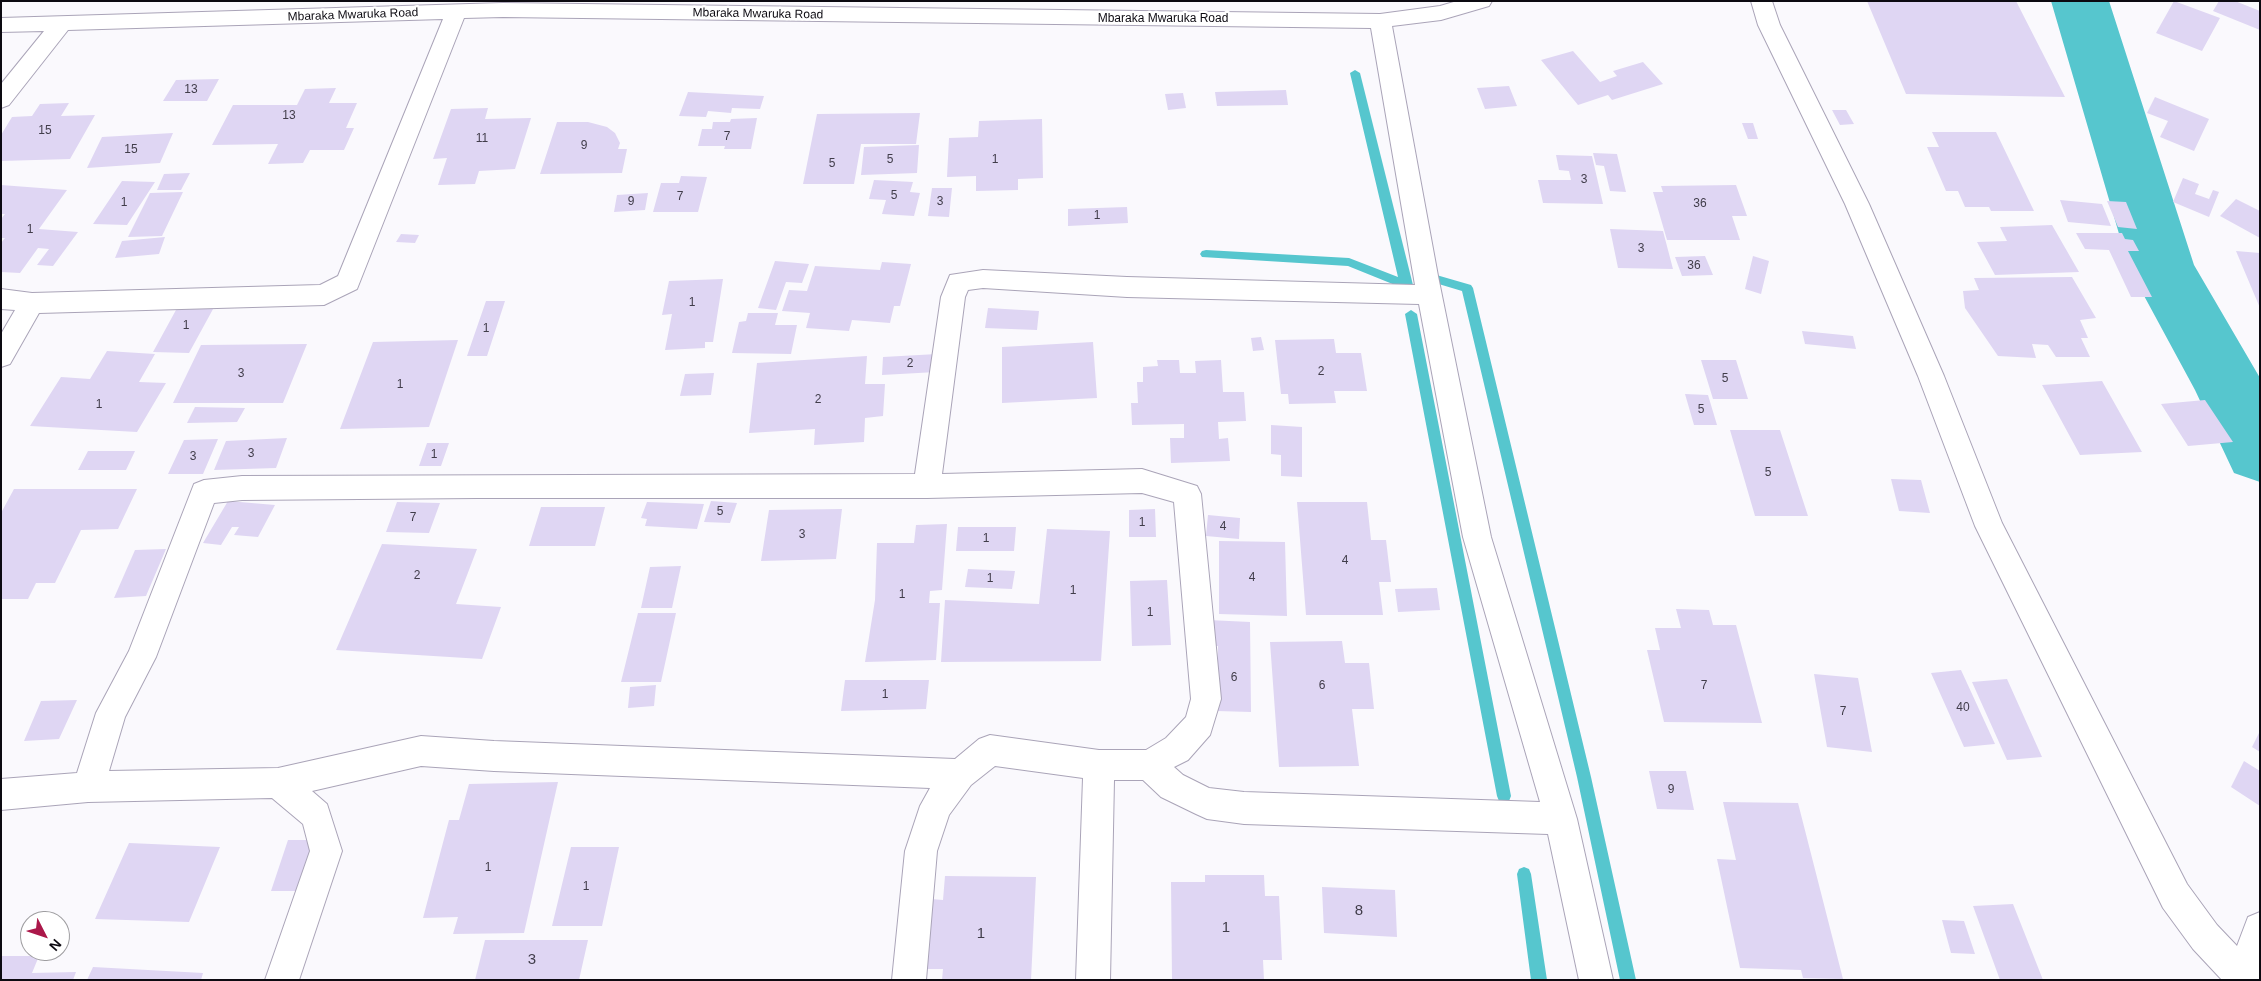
<!DOCTYPE html>
<style>
body{margin:0}
#map{position:relative;width:2261px;height:981px;overflow:hidden;background:#faf9fd;font-family:Arial,sans-serif}
canvas{display:block}
.frame{position:absolute;inset:0;border:2px solid #0c0a11;pointer-events:none}
.north{position:absolute;left:20px;top:911px;width:50px;height:50px;box-sizing:border-box;background:#fff;border:1px solid #9e9da0;border-radius:50%;rotate:131deg;font-size:14px;font-weight:700;line-height:20px;text-align:center;color:#0c0a11}
.north::after{content:'';display:block;margin:auto;width:18px;height:22px;background:#ab184a;clip-path:polygon(50% 0,100% 100%,50% 72%,0 100%)}
</style>
<div id="map">
<canvas width="2261" height="981"></canvas>
<div class="frame"></div>
<div class="north">N</div>
</div>
<script>
const g = document.querySelector('canvas').getContext('2d');
g.lineJoin = 'round';
const poly = rows => new Path2D(rows.map(r => 'M' + r).join(''));
function fillPath(path, color) { g.fillStyle = color; g.fill(path, 'evenodd'); }
function stroke(path, color, width, dash) { g.strokeStyle = color; g.lineWidth = width; g.lineCap = dash ? 'butt' : 'round'; g.setLineDash(dash || []); g.stroke(path); }
function write(font, color, halo, rows, align = 'center') {
  g.font = font + ' Arial,sans-serif'; g.lineWidth = 4.5; g.setLineDash([]); g.textBaseline = 'middle'; g.strokeStyle = halo; g.fillStyle = color; for (const [text, x, y, turn = 0] of rows) {
    g.save(); g.translate(x, y); g.rotate((+turn || 0) * Math.PI / 180); g.textAlign = isNaN(turn) ? turn : align; if (halo) g.strokeText(text, 0, 0); g.fillText(text, 0, 0); g.restore();
  }
}
fillPath(poly([
 [1355,70,1360,73,1413,285,1411,294,1403,294,1400,287,1348,266,1202,257,1200,254,1202,251,1206,250,1349,258,1398,277,1350,73,1355,70],
 [1426,272,1471,285,1473,288,1591,777,1636,980,1620,980,1577,777,1462,291,1422,279,1420,276,1426,272],
 [1411,310,1417,314,1511,796,1509,801,1504,803,1499,801,1497,796,1405,314,1411,310],
 [1524,867,1529,869,1531,874,1547,980,1531,980,1517,874,1519,869,1524,867]
]), '#56c6ce');
fillPath(poly([
 [2051,1,2109,1,2194,265,2260,378,2260,482,2234,473,2195,390,2129,268,2051,1]
]), '#56c6ce');
fillPath(poly([
 [1867,1,2016,1,2065,97,1906,94],
 [2174,1,2220,18,2202,51,2156,33],
 [2219,1,2235,1,2260,11,2260,30,2213,11],
 [1573,51,1600,82,1617,76,1613,71,1643,62,1663,84,1612,100,1608,95,1578,105,1541,60],
 [219,79,207,101,163,101,176,80],
 [1509,86,1517,106,1485,109,1477,88],
 [336,88,329,103,357,103,346,128,354,128,344,150,310,150,303,163,268,164,278,144,212,145,233,105,297,105,305,89],
 [1286,90,1288,105,1217,106,1215,92],
 [688,92,764,96,760,109,732,108,731,113,708,111,706,117,679,116],
 [1183,93,1186,108,1168,110,1165,94],
 [2155,97,2209,119,2194,151,2160,137,2168,121,2147,113],
 [69,103,61,116,95,115,70,159,1,161,1,135,12,117,32,116,40,104],
 [488,108,485,119,531,118,515,169,479,171,475,184,438,185,447,158,433,159,451,109],
 [1832,110,1846,110,1854,124,1840,125],
 [920,113,916,144,861,144,854,184,803,184,817,114],
 [757,118,751,149,724,149,725,146,698,146,702,129,712,129,713,122,730,122,731,119],
 [1042,119,1043,178,1018,179,1018,190,976,191,976,176,947,177,949,138,978,137,979,121],
 [557,122,588,122,607,127,615,133,620,143,618,149,627,149,622,173,540,174],
 [1742,123,1753,123,1758,139,1748,139],
 [1932,132,1996,132,2034,211,1991,211,1989,207,1965,207,1958,191,1946,191,1927,147,1939,147],
 [173,133,160,163,87,168,102,137],
 [919,145,917,173,861,175,864,147],
 [1593,153,1617,154,1626,192,1610,191,1604,166,1596,165],
 [1556,155,1592,156,1603,204,1543,203,1538,180,1571,180,1569,171,1559,170],
 [190,173,181,190,157,190,164,174],
 [681,176,707,177,698,212,653,212,661,183,679,183],
 [2183,178,2199,184,2195,194,2209,199,2213,190,2219,192,2209,217,2173,202],
 [874,180,913,182,910,192,920,193,914,216,882,214,886,200,869,199],
 [122,181,155,182,127,225,93,224],
 [1,185,67,190,39,229,78,232,53,266,37,265,49,249,38,248,20,273,1,272,1,243,5,238,1,238,1,219,5,214,1,214],
 [1736,185,1747,216,1732,216,1740,240,1667,240,1653,192,1663,192,1661,186],
 [932,188,952,188,949,217,928,216],
 [183,192,162,236,128,237,150,193],
 [648,193,645,210,614,212,617,195],
 [2236,199,2260,211,2260,238,2220,216],
 [2060,200,2102,204,2111,226,2068,222],
 [2107,201,2126,202,2137,229,2118,227],
 [1127,207,1128,223,1068,226,1068,209],
 [2052,225,2079,272,1995,275,1977,242,2007,241,2000,227],
 [1610,229,1663,231,1673,269,1618,268],
 [2076,233,2122,233,2125,239,2133,240,2139,251,2128,251,2152,297,2131,297,2109,250,2085,249],
 [401,234,419,235,415,243,396,242],
 [165,237,159,254,115,258,122,241],
 [2236,251,2260,253,2260,308],
 [1705,256,1713,275,1682,276,1675,257],
 [1753,256,1769,261,1761,294,1745,289],
 [775,261,809,264,802,283,786,282,776,310,758,308],
 [882,262,911,264,900,306,894,306,890,323,852,320,849,331,806,328,810,313,782,311,789,290,807,291,815,266,880,270],
 [2072,277,2096,318,2080,320,2088,338,2081,338,2090,357,2056,357,2048,345,2032,344,2036,358,1998,356,1965,308,1963,291,1979,290,1974,278],
 [723,279,713,342,705,342,705,348,665,350,672,314,662,315,669,281],
 [182,299,218,300,189,353,153,352],
 [486,301,505,301,487,356,467,356],
 [988,308,1039,311,1037,330,985,328],
 [748,313,778,313,775,325,797,325,791,354,732,353,739,322,746,321],
 [1802,331,1853,336,1856,349,1805,344],
 [1261,337,1264,350,1253,351,1251,338],
 [1334,339,1336,353,1361,353,1367,391,1334,391,1336,403,1289,404,1288,394,1281,394,1275,340],
 [458,340,429,427,340,429,373,342],
 [1093,342,1097,398,1002,403,1002,347],
 [307,344,283,403,173,403,201,345],
 [107,351,155,354,139,382,166,383,137,432,30,426,61,377,90,379],
 [937,354,936,372,882,375,883,357],
 [867,356,865,384,885,384,883,416,865,418,864,442,814,445,815,429,749,433,757,363],
 [1157,360,1179,360,1180,373,1196,373,1195,361,1221,360,1223,392,1244,392,1246,421,1218,422,1219,439,1228,438,1230,461,1171,463,1170,438,1184,438,1184,424,1132,425,1131,403,1138,403,1137,382,1143,382,1143,367,1158,366],
 [1701,360,1736,360,1748,399,1713,399],
 [714,373,711,395,680,396,685,374],
 [2102,381,2142,452,2080,455,2042,385],
 [1685,394,1708,395,1717,425,1694,425],
 [2205,400,2233,442,2188,446,2161,404],
 [195,407,245,408,237,422,187,423],
 [1271,425,1302,427,1302,477,1281,476,1281,455,1271,454],
 [1730,430,1780,430,1808,516,1755,516],
 [287,438,276,468,214,470,226,441],
 [218,439,203,474,168,474,184,440],
 [427,443,449,443,441,466,419,466],
 [88,451,135,451,126,470,78,470],
 [1891,479,1921,480,1930,513,1899,511],
 [14,489,137,489,118,529,81,530,55,583,36,583,28,599,1,599,1,513],
 [228,501,275,505,258,537,234,535,239,527,232,527,221,545,203,543],
 [711,501,737,503,730,523,704,522],
 [397,502,440,503,429,533,386,532],
 [647,502,704,504,697,529,645,526,647,519,641,518],
 [1297,502,1367,502,1371,540,1386,540,1391,582,1379,582,1383,615,1306,615],
 [541,507,605,507,595,546,529,546],
 [842,509,836,559,761,561,769,510],
 [1155,509,1156,537,1129,537,1129,510],
 [1208,515,1240,518,1239,539,1206,536],
 [947,524,942,590,930,591,929,603,940,603,936,660,865,662,875,600,877,543,914,543,916,525],
 [958,527,1016,527,1014,551,956,551],
 [1047,529,1110,531,1101,661,941,662,945,600,1039,604],
 [1219,541,1285,542,1287,616,1219,614],
 [382,544,477,549,456,604,501,607,482,659,336,650],
 [166,549,146,596,114,598,135,550],
 [681,566,672,608,641,608,650,567],
 [968,569,1015,571,1012,589,965,587],
 [1167,580,1171,645,1132,646,1130,581],
 [1437,588,1440,610,1398,612,1395,589],
 [1676,609,1709,610,1713,625,1736,625,1762,723,1664,722,1647,650,1660,650,1655,628,1681,628],
 [638,613,676,613,661,682,621,682],
 [1208,620,1250,622,1251,712,1217,711,1218,646,1208,646],
 [1342,641,1345,663,1369,663,1374,709,1352,709,1359,766,1279,767,1270,642],
 [1961,670,1995,744,1964,747,1931,673],
 [1814,674,1858,678,1872,752,1827,747],
 [2007,679,2042,757,2007,760,1972,682],
 [845,680,929,680,926,709,841,711],
 [656,685,654,706,628,708,630,687],
 [77,700,59,739,24,741,41,701],
 [2260,731,2260,752,2252,747],
 [2244,761,2260,771,2260,806,2231,787],
 [1649,771,1686,771,1694,810,1657,809],
 [558,782,524,933,453,934,458,917,423,918,449,820,459,820,469,784],
 [1723,802,1798,803,1843,979,1803,978,1801,970,1740,968,1717,859,1736,860],
 [288,840,317,840,300,891,271,891],
 [129,843,220,847,189,922,95,919],
 [571,847,619,847,602,926,552,926],
 [1205,875,1264,875,1265,896,1279,896,1282,960,1263,960,1264,980,1172,980,1171,882,1205,882],
 [945,876,1036,877,1031,980,942,980,943,969,925,969,931,899,943,900],
 [1322,887,1395,890,1397,937,1324,933],
 [2013,904,2043,980,2000,980,1973,906],
 [1942,920,1964,921,1975,954,1951,953],
 [485,940,588,940,579,980,475,980],
 [1,956,39,956,32,973,76,972,73,980,1,980],
 [93,967,203,973,201,980,87,980]
]), '#dfd6f3');
const street = poly([
 [1457,1,1492,1,1489,6,1441,20,1392,26,1438,276,1491,537,1577,819,1613,980,1579,980,1548,834,1244,824,1207,819,1196,814,1161,797,1143,780,1114,780,1110,980,1076,980,1083,778,995,766,971,785,949,815,937,851,926,980,892,980,905,851,920,806,930,788,494,771,421,766,312,791,327,804,342,851,299,980,265,980,310,851,303,824,272,798,88,802,1,810,1,779,77,773,96,713,129,651,194,484,204,480,242,476,915,474,941,297,950,275,983,270,1127,277,1415,285,1371,28,503,17,464,18,357,289,324,305,39,313,10,364,1,367,1,334,15,310,1,309,1,289,32,293,320,285,338,276,443,19,68,30,9,105,1,108,1,84,44,31,1,32,1,18,503,3,1380,14,1440,6,1457,1],
 [983,288,1127,297,1419,304,1463,537,1540,802,1244,792,1209,788,1183,775,1174,767,1188,760,1210,735,1221,699,1201,494,1197,486,1142,469,942,474,965,297,968,290,983,288],
 [1142,493,1174,502,1191,699,1186,717,1166,738,1146,750,1099,750,990,735,979,739,955,759,494,741,421,736,278,768,109,771,125,717,156,657,214,503,242,500,477,498,927,498,1142,493],
 [1751,1,1772,1,1780,25,1869,204,1944,376,2002,523,2187,884,2217,925,2237,946,2248,917,2260,912,2260,980,2222,980,2193,949,2163,908,1975,526,1918,376,1845,204,1758,25,1751,1]
]);
stroke(street, '#aaa4b8', 2);
fillPath(street, '#fff');
write('12px', '#0c0a11', '#fff', [
 ["Mbaraka Mwaruka Road",758,14,1],
 ["Mbaraka Mwaruka Road",353,15,-2],
 ["Mbaraka Mwaruka Road",1163,19]
]);
write('12px', '#413d4a', null, [
 ["13",191,90],
 ["13",289,116],
 ["15",45,131],
 ["7",727,137],
 ["11",482,139],
 ["9",584,146],
 ["15",131,150],
 ["5",890,160],
 ["1",995,160],
 ["5",832,164],
 ["3",1584,180],
 ["5",894,196],
 ["7",680,197],
 ["9",631,202],
 ["3",940,202],
 ["1",124,203],
 ["36",1700,204],
 ["1",1097,216],
 ["1",30,230],
 ["3",1641,249],
 ["36",1694,266],
 ["1",692,303],
 ["1",186,326],
 ["1",486,329],
 ["2",910,364],
 ["2",1321,372],
 ["3",241,374],
 ["5",1725,379],
 ["1",400,385],
 ["2",818,400],
 ["1",99,405],
 ["5",1701,410],
 ["3",251,454],
 ["1",434,455],
 ["3",193,457],
 ["5",1768,473],
 ["5",720,512],
 ["7",413,518],
 ["1",1142,523],
 ["4",1223,527],
 ["3",802,535],
 ["1",986,539],
 ["4",1345,561],
 ["2",417,576],
 ["4",1252,578],
 ["1",990,579],
 ["1",1073,591],
 ["1",902,595],
 ["1",1150,613],
 ["6",1234,678],
 ["6",1322,686],
 ["7",1704,686],
 ["1",885,695],
 ["40",1963,708],
 ["7",1843,712],
 ["9",1671,790],
 ["1",488,868],
 ["1",586,887]
]);
write('15px', '#413d4a', null, [
 ["8",1359,911],
 ["1",1226,928],
 ["1",981,934],
 ["3",532,960]
]);
</script>
